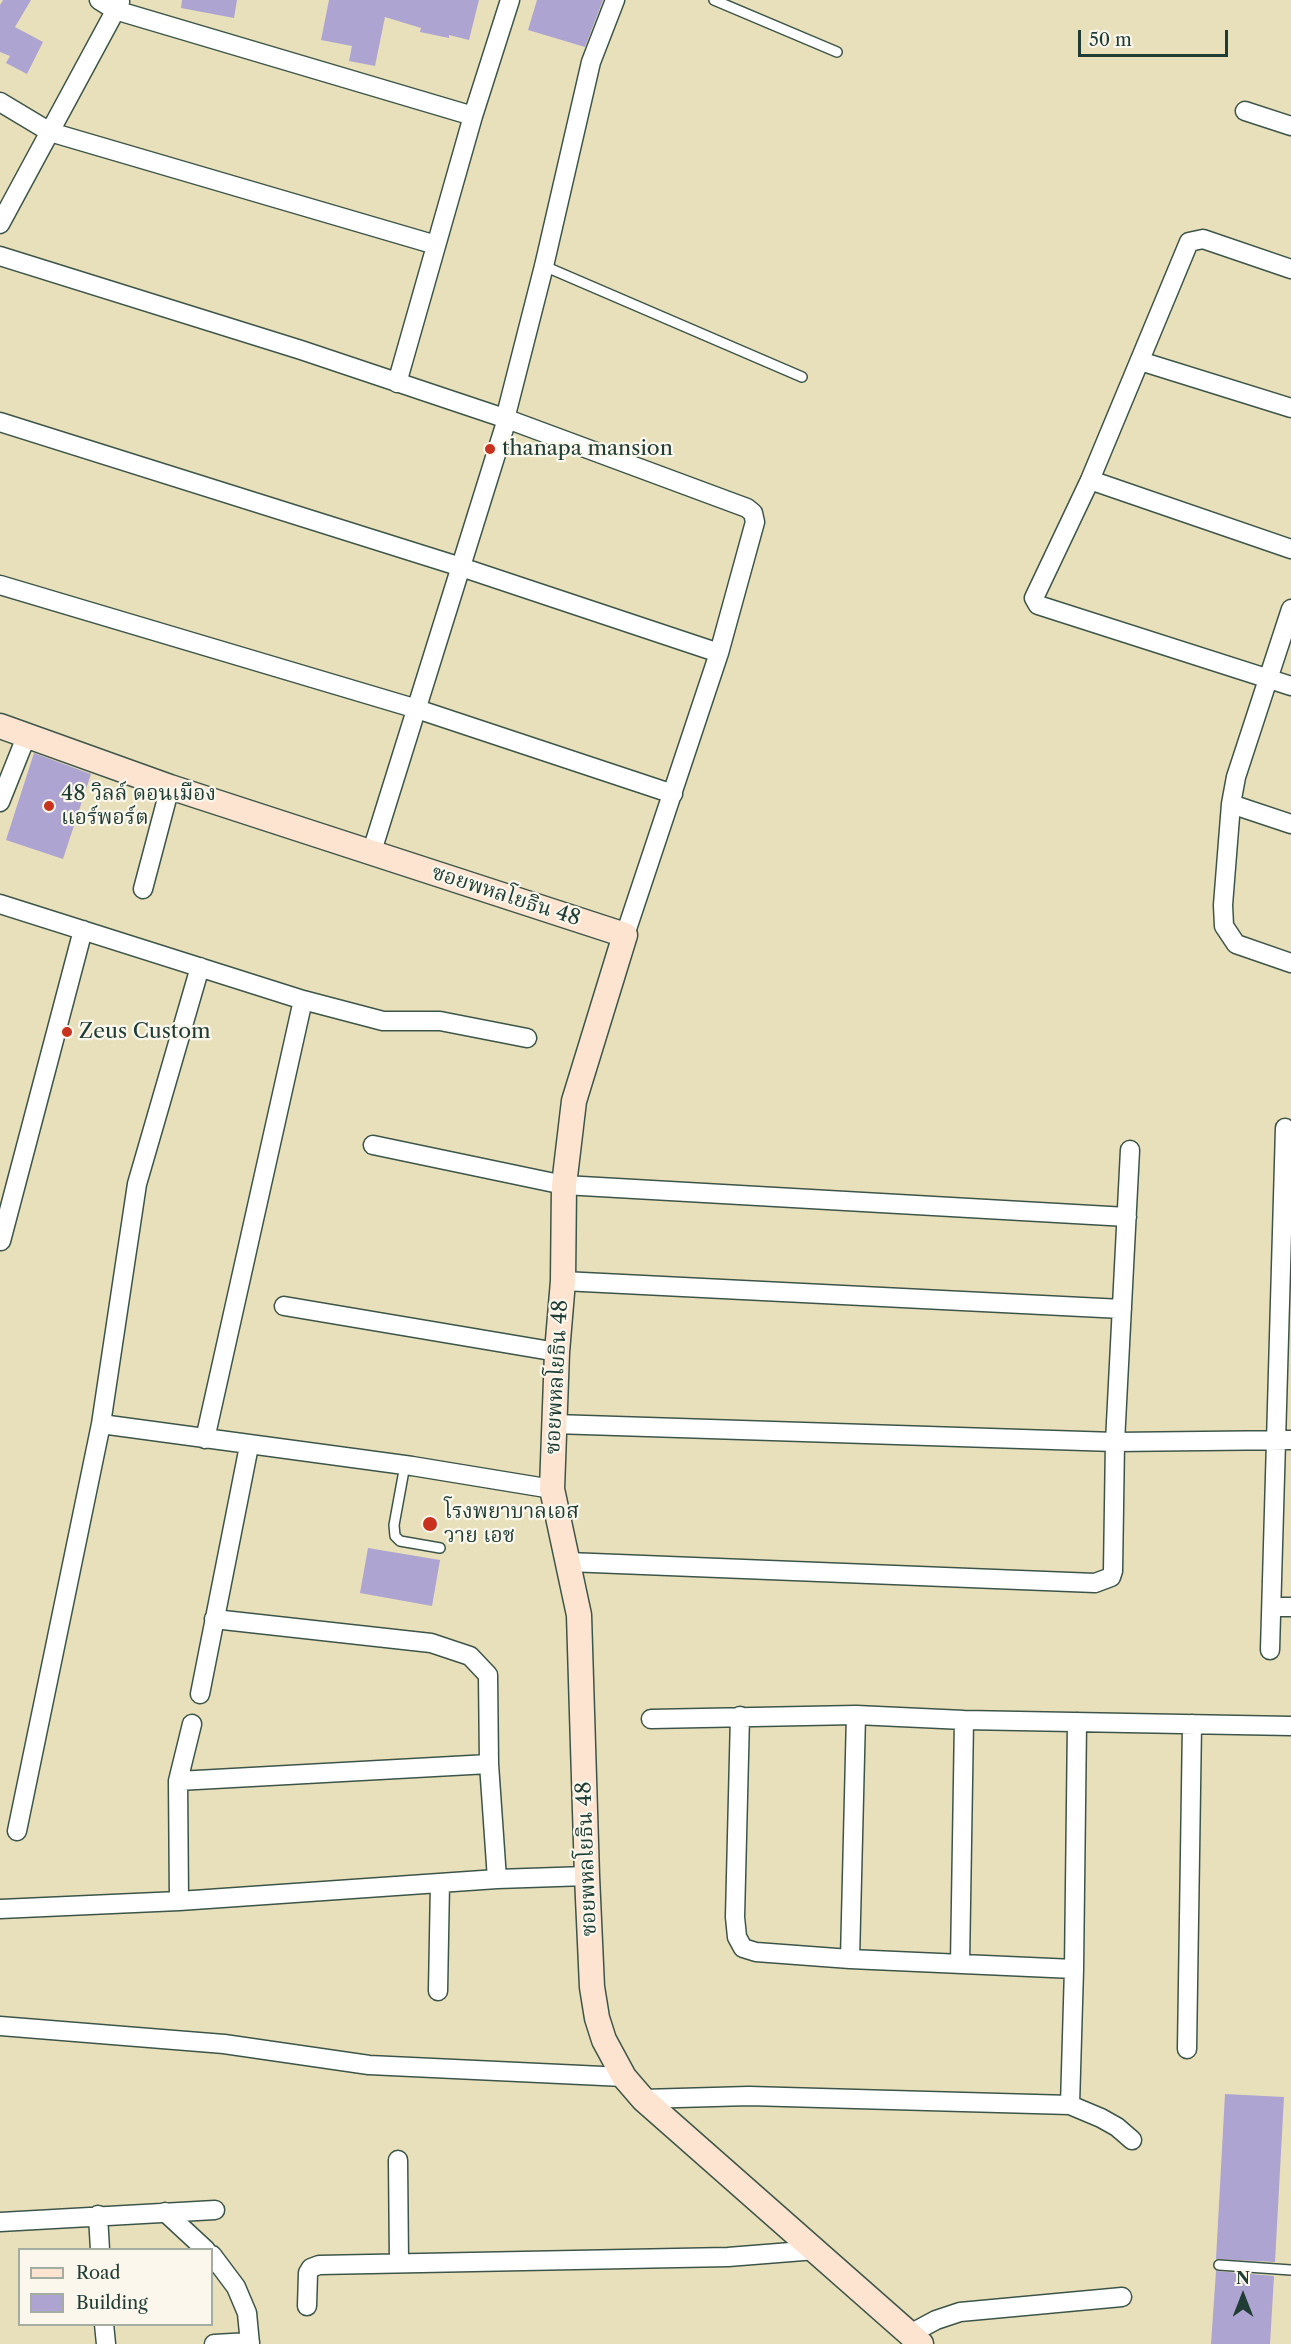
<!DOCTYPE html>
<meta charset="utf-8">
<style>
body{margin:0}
#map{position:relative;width:1291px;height:2344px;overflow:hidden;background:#e8e0bb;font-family:"Libre Caslon Text",serif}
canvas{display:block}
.legend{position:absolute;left:18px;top:2248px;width:195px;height:78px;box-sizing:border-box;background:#fbf7ec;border:2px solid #a3ada2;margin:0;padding:8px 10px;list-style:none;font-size:18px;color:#1f3d34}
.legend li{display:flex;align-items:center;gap:12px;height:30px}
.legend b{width:30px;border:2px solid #a3ada2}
.north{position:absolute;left:1213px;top:2266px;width:60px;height:60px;-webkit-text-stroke:4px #fbf7ec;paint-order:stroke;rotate:0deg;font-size:16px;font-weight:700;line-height:24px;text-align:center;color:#1f3d34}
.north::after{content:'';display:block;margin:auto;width:21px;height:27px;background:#1f3d34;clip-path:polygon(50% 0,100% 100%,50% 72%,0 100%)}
.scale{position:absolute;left:1078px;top:30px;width:150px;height:27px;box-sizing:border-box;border:3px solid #1f3d34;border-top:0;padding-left:8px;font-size:18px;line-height:21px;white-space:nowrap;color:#1f3d34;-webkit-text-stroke:4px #fbf7ec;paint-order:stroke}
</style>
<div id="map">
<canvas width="1291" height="2344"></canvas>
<ul class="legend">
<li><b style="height:8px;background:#fde4d0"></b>Road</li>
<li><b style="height:16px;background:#ada4d1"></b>Building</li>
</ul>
<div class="north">N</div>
<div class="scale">50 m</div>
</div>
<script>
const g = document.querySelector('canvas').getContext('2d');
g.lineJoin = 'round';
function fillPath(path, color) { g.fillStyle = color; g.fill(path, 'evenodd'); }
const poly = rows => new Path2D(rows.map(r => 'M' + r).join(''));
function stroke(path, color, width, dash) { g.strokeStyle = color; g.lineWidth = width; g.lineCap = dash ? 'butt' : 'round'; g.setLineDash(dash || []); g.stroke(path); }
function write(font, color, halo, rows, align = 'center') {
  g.font = font + ' "Libre Caslon Text","Noto Serif Thai",serif'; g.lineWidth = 4.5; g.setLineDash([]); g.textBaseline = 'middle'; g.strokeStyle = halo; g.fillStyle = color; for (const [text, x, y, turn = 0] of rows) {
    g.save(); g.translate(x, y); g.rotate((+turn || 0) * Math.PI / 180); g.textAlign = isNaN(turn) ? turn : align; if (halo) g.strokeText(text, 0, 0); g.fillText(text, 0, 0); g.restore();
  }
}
fillPath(poly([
 [3,0,31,0,15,27,43,42,27,74,6,63,10,56,0,52,0,5],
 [182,0,237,0,234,18,181,8],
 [329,0,479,0,469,40,449,35,449,38,420,32,421,28,385,17,375,66,349,61,352,46,321,40],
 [537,0,603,0,585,47,528,30],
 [34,753,91,774,63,859,6,840],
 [368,1548,440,1560,432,1606,360,1593],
 [1225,2094,1284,2097,1275,2262,1216,2259],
 [1216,2271,1274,2276,1270,2344,1211,2344]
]), '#ada4d1');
const lane = poly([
 [714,0,837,52],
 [544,266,802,377],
 [405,1465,394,1525,395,1536,400,1541,440,1548],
 [1219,2265,1291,2270]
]);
const street = poly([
 [99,0,115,10,473,116],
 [0,102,50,132,436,245],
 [1245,111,1291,126],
 [0,224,120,2],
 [0,256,301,350,507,419,747,508,753,513,755,522,719,653,625,935],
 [1291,269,1203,239,1189,242,1090,480,1034,598,1038,605,1291,686],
 [1140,361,1291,408],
 [397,383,473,116,510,0],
 [505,419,544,266,591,62,615,0],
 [0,422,461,567,719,653],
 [1090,480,1291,549],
 [0,585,417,709,673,794],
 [1291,609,1236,777,1231,804,1223,905,1224,926,1236,944,1291,963],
 [0,802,26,737],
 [1231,804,1291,824],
 [372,851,507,419],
 [143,889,170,787],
 [0,904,303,1000,383,1021,440,1021,527,1038],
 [373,1145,564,1185,1127,1217],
 [1,1241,83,930],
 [563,1281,1122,1309],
 [284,1306,557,1352],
 [101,1424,412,1466,552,1489],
 [554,1424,1115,1442,1291,1440],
 [205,1439,303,1000],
 [568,1562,1095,1583,1111,1577,1113,1571,1115,1442,1130,1150],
 [1272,1607,1291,1607],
 [214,1619,431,1643,470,1656,488,1675,489,1764,497,1879],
 [1270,1650,1285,1128],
 [200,1694,249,1446],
 [740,1716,735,1917,737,1937,743,1948,756,1952,850,1959,1074,1969],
 [651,1719,856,1715,964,1720,1291,1726],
 [178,1781,489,1764],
 [17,1831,101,1424,137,1184,200,967],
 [179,1901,178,1781,192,1724],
 [0,1909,179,1901,497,1879,587,1876],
 [850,1959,856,1715],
 [960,1964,964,1720],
 [438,1991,440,1883],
 [0,2026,224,2044,369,2065,624,2077],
 [1187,2049,1192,1724],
 [643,2099,749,2096,1070,2105,1101,2118,1117,2127,1132,2140],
 [1070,2105,1074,1969,1077,1722],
 [398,2160,399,2263],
 [165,2212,206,2250],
 [98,2215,100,2250],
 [0,2222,215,2210],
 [212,2255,236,2287,247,2313,250,2344],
 [307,2306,308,2273,311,2268,319,2265,728,2257,816,2250],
 [104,2324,106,2344],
 [910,2334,936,2320,960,2312,1122,2297],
 [214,2344,250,2342]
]);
const secondary = poly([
 [0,726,170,787,625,935,574,1101,564,1185,563,1281,557,1352,552,1489,579,1615,587,1876,592,1987,597,2018,604,2040,624,2077,643,2099,921,2344]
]);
stroke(lane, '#3d5548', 12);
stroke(street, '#3d5548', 21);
stroke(secondary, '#3d5548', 27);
stroke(lane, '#fff', 9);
stroke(street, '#fff', 18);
stroke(secondary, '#fde4d0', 24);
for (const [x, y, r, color] of [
 [490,449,6,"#c8321e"],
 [49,806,6,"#c8321e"],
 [67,1032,6,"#c8321e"],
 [430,1524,8,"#c8321e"]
]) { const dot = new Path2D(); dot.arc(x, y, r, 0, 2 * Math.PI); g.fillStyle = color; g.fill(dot); stroke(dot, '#fbf7ec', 2); }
write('21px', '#1f3d34', '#fbf7ec', [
 ["thanapa mansion",502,449],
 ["48 วิลล์ ดอนเมือง",61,794],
 ["แอร์พอร์ต",61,818],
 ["Zeus Custom",79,1032],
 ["โรงพยาบาลเอส",444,1512],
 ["วาย เอช",444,1536]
], 'left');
write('21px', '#1f3d34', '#fbf7ec', [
 ["ซอยพหลโยธิน 48",506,896,18],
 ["ซอยพหลโยธิน 48",557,1377,-87],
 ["ซอยพหลโยธิน 48",587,1859,-92]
]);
</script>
